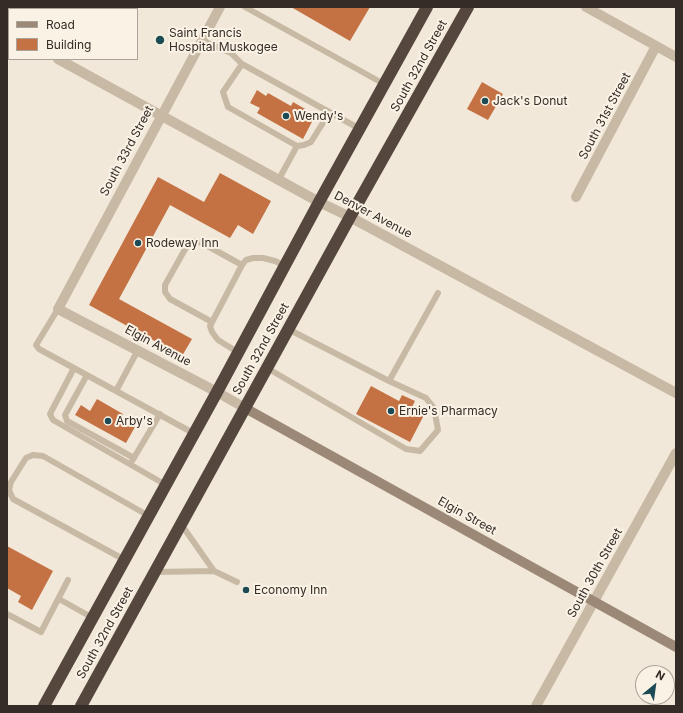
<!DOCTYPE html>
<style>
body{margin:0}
#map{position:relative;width:683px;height:713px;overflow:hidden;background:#f1e8d9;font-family:Inter,sans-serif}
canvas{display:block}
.frame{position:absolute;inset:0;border:8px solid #342c26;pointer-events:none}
.legend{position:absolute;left:8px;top:8px;width:130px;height:52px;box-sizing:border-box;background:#f9f2e5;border:1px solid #aaa399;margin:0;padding:5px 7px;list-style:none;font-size:12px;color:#342c26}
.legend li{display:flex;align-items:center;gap:8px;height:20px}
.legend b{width:20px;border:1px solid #aaa399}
.north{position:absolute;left:635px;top:665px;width:40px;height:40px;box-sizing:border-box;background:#f9f2e5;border:1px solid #aaa399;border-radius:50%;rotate:29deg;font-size:11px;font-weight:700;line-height:16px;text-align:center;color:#342c26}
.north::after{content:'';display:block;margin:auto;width:14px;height:18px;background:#1d4b55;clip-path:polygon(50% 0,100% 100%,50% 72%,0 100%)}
</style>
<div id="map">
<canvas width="683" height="713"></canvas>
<div class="frame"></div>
<ul class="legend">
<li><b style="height:5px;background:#9c8877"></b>Road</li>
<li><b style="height:11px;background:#c47143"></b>Building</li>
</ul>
<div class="north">N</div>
</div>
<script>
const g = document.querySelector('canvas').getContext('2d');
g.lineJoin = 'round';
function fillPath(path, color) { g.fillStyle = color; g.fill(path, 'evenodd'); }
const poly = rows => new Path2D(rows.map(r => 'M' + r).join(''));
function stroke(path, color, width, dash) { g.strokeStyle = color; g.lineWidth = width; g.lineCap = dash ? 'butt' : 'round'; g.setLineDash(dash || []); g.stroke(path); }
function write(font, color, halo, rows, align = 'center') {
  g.font = font + ' Inter,sans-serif'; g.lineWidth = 4; g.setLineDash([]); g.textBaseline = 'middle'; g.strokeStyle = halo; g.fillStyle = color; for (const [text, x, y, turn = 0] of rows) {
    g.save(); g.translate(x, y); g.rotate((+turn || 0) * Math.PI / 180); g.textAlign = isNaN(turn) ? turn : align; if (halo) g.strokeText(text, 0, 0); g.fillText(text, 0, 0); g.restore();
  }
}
fillPath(poly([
 [291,7,370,7,350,41],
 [482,82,503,94,488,120,467,109],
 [257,90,266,96,268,93,291,106,293,102,307,110,305,113,314,118,303,139,257,113,260,108,250,103],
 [220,173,271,201,253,234,238,225,230,238,170,205,119,299,192,339,182,356,89,305,158,177,204,202],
 [371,386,399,401,402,395,415,401,411,409,424,415,410,442,356,414],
 [97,399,123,414,122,417,136,425,126,443,75,415,81,405,90,411],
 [7,546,53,571,32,610,18,602,21,596,7,588]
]), '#c47143');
stroke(poly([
 [245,7,384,84],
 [201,40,231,53,242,64,360,129],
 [242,64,223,92,228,107,297,146,304,145,311,142,329,113],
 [279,179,297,146],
 [58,309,36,345,39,349,195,434],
 [212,322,170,299,165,292,165,285,188,244,195,241,202,243,242,265],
 [239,353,218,340,212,332,210,326,242,265,246,260,253,258,263,258,275,261,285,266],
 [74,368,50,414,53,420,166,485],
 [267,368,406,449,420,451,438,430,434,408,426,398,389,381,288,329],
 [87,375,65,415,67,421,134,458],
 [389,381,438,293],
 [116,391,138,350],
 [132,461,160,414],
 [181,524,214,571],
 [125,560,13,499,9,490,11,482,26,458,33,455,43,456,149,516],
 [155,572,214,571,237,582],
 [59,599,93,618],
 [7,614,41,632,68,580]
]), '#c8b9a5', 6);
stroke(poly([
 [220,7,58,309,217,392,245,408],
 [586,7,676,57],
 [7,31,9,32],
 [58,59,319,202,350,217,676,393],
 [576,197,656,46],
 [536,706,676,453]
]), '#c8b9a5', 10);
stroke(poly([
 [245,408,676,647]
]), '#9c8877', 10);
stroke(poly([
 [44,706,217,392,319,202,427,7],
 [81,706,350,217,468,7]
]), '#55473d', 12);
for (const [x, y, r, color] of [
 [160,40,5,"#1d4b55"],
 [485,101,4,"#1d4b55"],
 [286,116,4,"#1d4b55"],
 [138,243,4,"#1d4b55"],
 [391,411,4,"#1d4b55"],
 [108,421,4,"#1d4b55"],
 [246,590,4,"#1d4b55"]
]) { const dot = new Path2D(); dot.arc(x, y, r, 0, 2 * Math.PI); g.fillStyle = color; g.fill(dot); stroke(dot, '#f9f2e5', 1.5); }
write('12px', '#342c26', '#f9f2e5', [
 ["Saint Francis",169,33],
 ["Hospital Muskogee",169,47],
 ["Jack's Donut",493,101],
 ["Wendy's",294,116],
 ["Rodeway Inn",146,243],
 ["Ernie's Pharmacy",399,411],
 ["Arby's",116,421],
 ["Economy Inn",254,590]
], 'left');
write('12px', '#342c26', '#f9f2e5', [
 ["South 32nd Street",419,66,-61],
 ["South 31st Street",605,116,-62],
 ["South 33rd Street",127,151,-62],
 ["Denver Avenue",373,215,28],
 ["Elgin Avenue",158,346,28],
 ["South 32nd Street",261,349,-61],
 ["Elgin Street",467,516,29],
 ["South 30th Street",595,573,-61],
 ["South 32nd Street",105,633,-61]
]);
</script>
